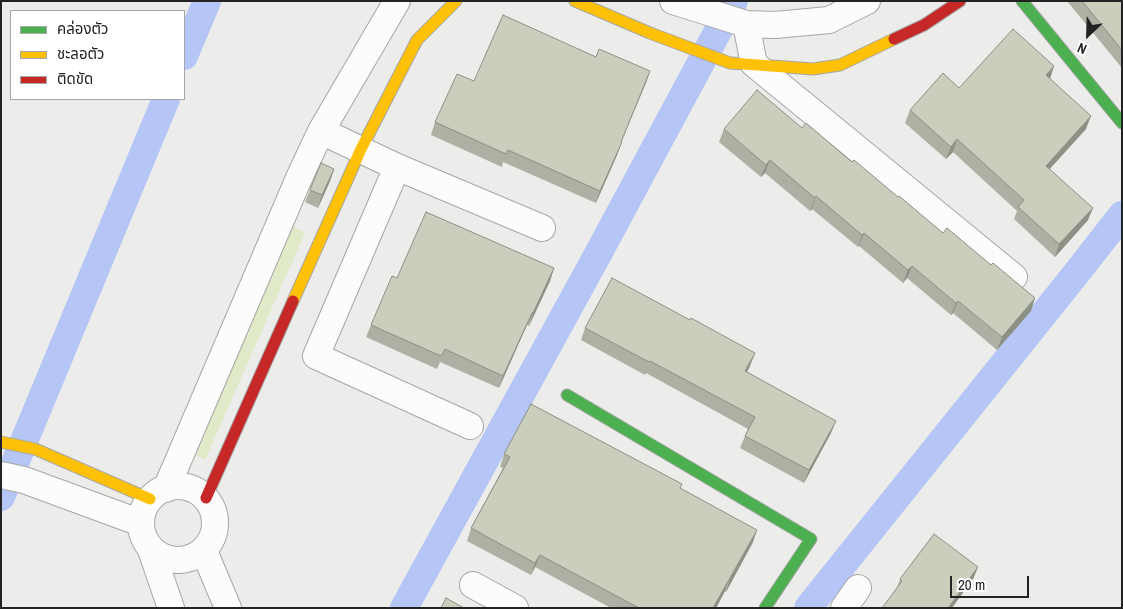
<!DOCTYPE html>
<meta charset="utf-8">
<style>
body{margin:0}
#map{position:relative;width:1123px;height:609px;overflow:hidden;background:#ecedeb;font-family:"Archivo Narrow","Noto Sans Thai",sans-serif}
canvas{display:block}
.frame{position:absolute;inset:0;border:2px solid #222322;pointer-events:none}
.legend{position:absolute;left:10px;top:10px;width:175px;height:90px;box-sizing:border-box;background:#fff;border:1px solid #a7a7a7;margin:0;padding:6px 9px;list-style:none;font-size:15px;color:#222322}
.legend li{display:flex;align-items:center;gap:10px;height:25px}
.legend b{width:25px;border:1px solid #a7a7a7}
.north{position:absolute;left:1063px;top:10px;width:50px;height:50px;-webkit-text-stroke:4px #fff;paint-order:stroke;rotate:204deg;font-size:14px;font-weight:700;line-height:20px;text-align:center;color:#222322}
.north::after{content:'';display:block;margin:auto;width:18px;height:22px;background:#222322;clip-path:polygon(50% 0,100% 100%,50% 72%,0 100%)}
.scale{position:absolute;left:950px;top:576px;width:79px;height:22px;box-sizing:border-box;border:2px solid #222322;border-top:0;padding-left:6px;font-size:15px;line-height:18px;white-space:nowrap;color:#222322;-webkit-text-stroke:4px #fff;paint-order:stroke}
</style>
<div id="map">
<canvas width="1123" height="609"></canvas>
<div class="frame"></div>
<ul class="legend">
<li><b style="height:6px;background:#4caf50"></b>คล่องตัว</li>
<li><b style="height:6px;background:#ffc107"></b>ชะลอตัว</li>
<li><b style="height:6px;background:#c62828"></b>ติดขัด</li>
</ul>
<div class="north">N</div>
<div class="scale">20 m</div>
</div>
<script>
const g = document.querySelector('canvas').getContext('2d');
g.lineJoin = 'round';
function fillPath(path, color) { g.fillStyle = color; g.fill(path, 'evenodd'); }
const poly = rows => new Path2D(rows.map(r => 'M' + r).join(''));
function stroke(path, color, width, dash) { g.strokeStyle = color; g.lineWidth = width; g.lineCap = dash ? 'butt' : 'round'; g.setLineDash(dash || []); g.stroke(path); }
fillPath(poly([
 [293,226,305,233,205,460,193,454]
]), '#e0eac8');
stroke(poly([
 [184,56,207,1],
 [1,497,166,99],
 [404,608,598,254,734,1],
 [808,608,1075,275,1122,215]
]), '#b4c5f6', 28);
const street = poly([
 [673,1,746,24,775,25,829,20,867,1],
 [746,24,754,64,1014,277],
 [321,131,397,167,542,228],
 [397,167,316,356,470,426],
 [1,475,24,480,141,523],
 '141 523a37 37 0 1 1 74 0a37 37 0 1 1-74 0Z',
 [166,489,299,178,321,131,397,1],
 [150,547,171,608],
 [204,551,228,608],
 [473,585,515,608],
 [844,608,858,588]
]);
const fast = poly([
 [1022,1,1122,123],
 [567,395,811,539,765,608]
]);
const slow = poly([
 [575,1,650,33,730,63,813,69,840,65,894,39],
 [293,301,361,149,417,40,456,1],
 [1,442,35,449,150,499]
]);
const jam = poly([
 [894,39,924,25,960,1],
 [206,498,293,301]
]);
stroke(street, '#a6a6a5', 28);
stroke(fast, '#a6a6a5', 13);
stroke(slow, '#a6a6a5', 13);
stroke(jam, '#a6a6a5', 13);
stroke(street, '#fcfcfc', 26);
stroke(fast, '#4caf50', 11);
stroke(slow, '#ffc107', 11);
stroke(jam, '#c62828', 11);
fillPath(poly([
 [1067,1,1122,1,1122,68],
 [596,57,650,71,621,142,617,155,596,203,503,162,502,167,431,135,435,122,474,81],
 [1050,79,1086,129,1050,169,1088,220,1055,257,1014,219,1017,211,953,152,946,159,905,123,910,110,959,88],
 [802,128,1031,311,997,350,953,313,951,315,907,278,903,283,859,246,858,247,812,209,810,211,765,173,761,177,719,142,724,129],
 [334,169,330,181,318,208,305,202,310,190],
 [554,268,550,281,529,326,527,325,499,388,440,362,437,369,366,337,371,325,397,278],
 [585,328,750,366,747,372,831,433,804,483,740,448,745,436,748,429,646,373,645,375,581,340],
 [504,454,682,484,680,488,753,542,726,592,725,591,716,608,611,608,535,567,531,575,467,541,471,528,503,468,500,467],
 [978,567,973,579,897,588,900,579]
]), '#adb1a3');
fillPath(poly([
 [1054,66,1050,79,1046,75],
 [650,71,646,83,616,154,621,142],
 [1091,116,1086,129,1041,178,1046,166],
 [957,139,953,152,946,159,951,147],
 [622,142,617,155,596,203,600,191],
 [770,160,765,173,761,177,766,165],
 [334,169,330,181,318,208,322,195],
 [816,196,812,209,810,211,815,198],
 [1093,208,1088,220,1055,257,1059,244],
 [864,233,859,246,858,247,862,235],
 [912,266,907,278,903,283,908,270],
 [554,268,550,281,529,326,533,313],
 [1035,298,1031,311,997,350,1002,337],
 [958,301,953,313,951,315,956,303],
 [532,313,527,325,499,388,503,376],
 [755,353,750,366,740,384,745,371],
 [836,421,831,433,804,483,809,470],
 [757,530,753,542,726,592,730,579],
 [540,555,535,567,531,575,535,563],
 [978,567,973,579,952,608,948,608],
 [729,578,725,591,716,608,713,608]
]), '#8d9084');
const building = poly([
 [1082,1,1122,1,1122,50,1082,1],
 [503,15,596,57,599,49,650,71,621,142,622,142,600,191,508,150,506,154,435,122,457,74,474,81,503,15],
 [1013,29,1054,66,1046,75,1091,116,1046,166,1093,208,1059,244,1018,207,1024,200,957,139,951,147,910,110,943,73,959,88,1013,29],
 [757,90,802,128,806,123,852,162,854,160,898,197,899,196,943,233,947,228,991,265,993,263,1035,298,1002,337,958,301,956,303,912,266,908,270,864,233,862,235,816,196,815,198,770,160,766,165,724,129,757,90],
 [321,163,334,169,322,195,310,190,321,163],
 [426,212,554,268,533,313,532,313,503,376,445,349,441,356,371,325,392,276,397,278,426,212],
 [612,278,690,320,691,318,755,353,745,371,836,421,809,470,745,436,755,417,650,361,649,362,585,328,612,278],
 [531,404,682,484,680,488,757,530,713,608,639,608,540,555,535,563,471,528,510,457,504,454,531,404],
 [934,534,978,567,948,608,882,608,902,581,900,579,934,534],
 [446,598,464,608,441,608,446,598]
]);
fillPath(building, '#c9cebd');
stroke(building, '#8d9084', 1);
</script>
